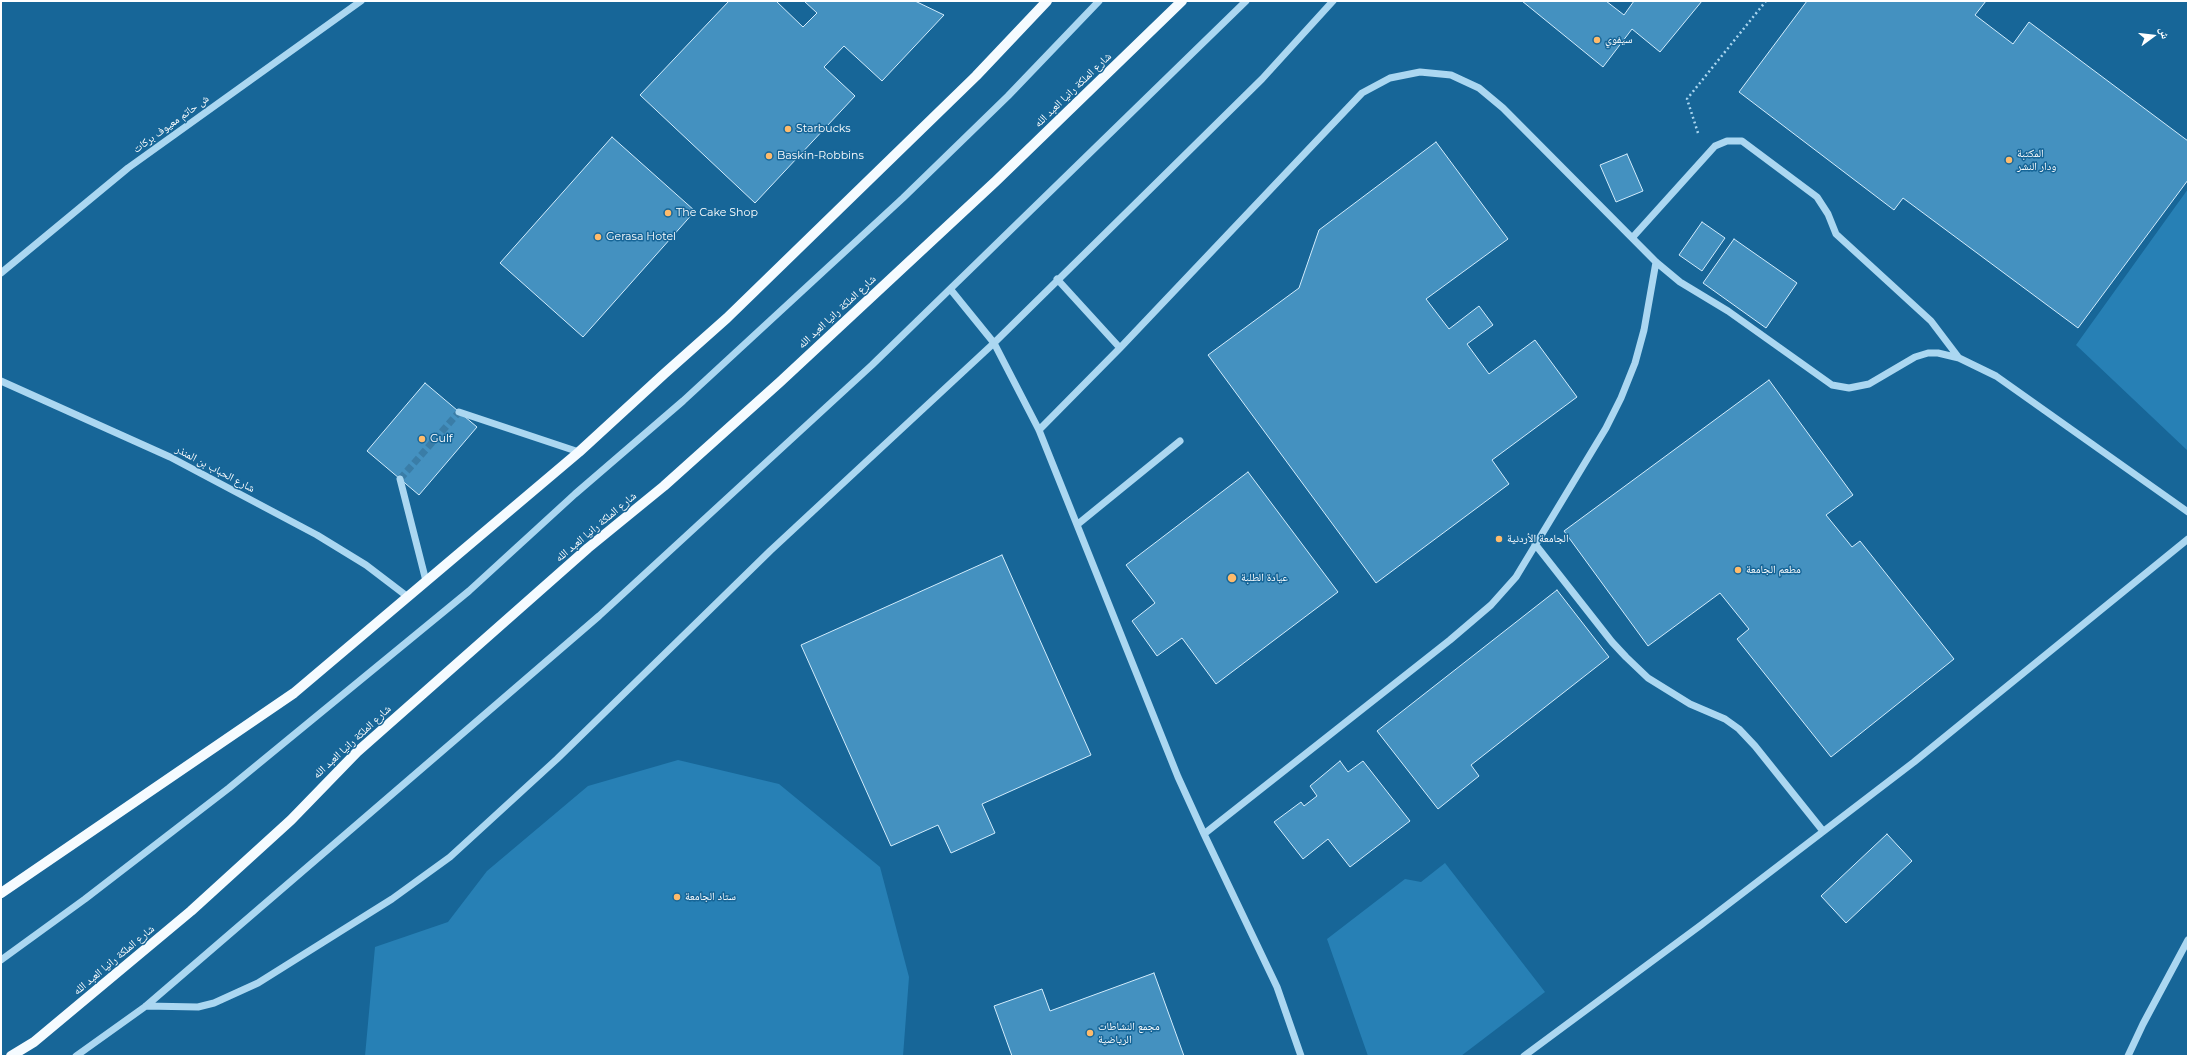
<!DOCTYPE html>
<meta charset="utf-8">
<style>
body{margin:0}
#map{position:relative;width:2189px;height:1057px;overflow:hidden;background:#176698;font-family:Montserrat,"Noto Naskh Arabic",sans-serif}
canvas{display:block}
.frame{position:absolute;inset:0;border:2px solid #fff;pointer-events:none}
.north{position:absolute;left:2133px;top:16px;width:40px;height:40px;-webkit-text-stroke:3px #176698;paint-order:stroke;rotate:75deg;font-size:11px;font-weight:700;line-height:16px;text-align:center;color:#fff}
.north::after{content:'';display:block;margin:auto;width:14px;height:18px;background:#fff;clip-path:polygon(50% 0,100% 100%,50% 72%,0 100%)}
</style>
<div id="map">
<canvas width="2189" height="1057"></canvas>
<div class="frame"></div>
<div class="north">ش</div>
</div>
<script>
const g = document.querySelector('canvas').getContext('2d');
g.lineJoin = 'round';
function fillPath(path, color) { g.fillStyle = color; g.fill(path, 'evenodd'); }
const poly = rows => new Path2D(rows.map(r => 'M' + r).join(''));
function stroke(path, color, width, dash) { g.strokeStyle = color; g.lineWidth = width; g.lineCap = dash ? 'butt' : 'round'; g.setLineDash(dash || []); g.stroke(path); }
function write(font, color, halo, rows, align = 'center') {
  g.font = font + ' Montserrat,"Noto Naskh Arabic",sans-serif'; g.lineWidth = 3; g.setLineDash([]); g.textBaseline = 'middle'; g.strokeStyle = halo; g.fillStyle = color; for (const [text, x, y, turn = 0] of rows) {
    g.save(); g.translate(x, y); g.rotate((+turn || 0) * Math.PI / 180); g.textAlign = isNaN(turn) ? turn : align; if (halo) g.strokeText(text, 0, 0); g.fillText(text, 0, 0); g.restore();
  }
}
fillPath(poly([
 [2188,189,2188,451,2076,345],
 [678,760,779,784,880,867,909,977,903,1056,365,1056,375,947,448,922,487,871,588,786],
 [1445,863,1545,992,1461,1056,1368,1056,1327,939,1405,879,1421,882]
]), '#2780b5');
const building = poly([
 [729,1,776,1,803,27,817,13,804,1,915,1,944,15,882,81,844,46,824,67,855,96,755,203,640,95,729,1],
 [1522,1,1606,1,1624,15,1634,1,1702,1,1660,52,1632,29,1603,67,1522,1],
 [1807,1,1986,1,1975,15,2013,44,2029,22,2188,141,2188,180,2078,328,1903,198,1894,210,1739,92,1807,1],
 [612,137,695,211,583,337,500,263,612,137],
 [1436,142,1508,239,1426,299,1449,329,1479,306,1493,325,1467,344,1489,374,1535,340,1577,397,1492,460,1509,484,1376,583,1208,355,1299,288,1319,230,1436,142],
 [1627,154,1643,191,1616,202,1600,165,1627,154],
 [1702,222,1725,238,1702,271,1679,255,1702,222],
 [1734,239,1797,283,1766,328,1703,283,1734,239],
 [1769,380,1853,495,1826,515,1852,547,1860,541,1954,659,1831,757,1737,639,1749,629,1720,593,1648,646,1564,531,1769,380],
 [425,383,477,427,419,495,367,451,425,383],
 [1248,472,1338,592,1216,684,1182,638,1157,656,1132,621,1155,603,1126,565,1248,472],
 [1002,555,1091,755,982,804,995,833,951,853,938,825,891,846,801,645,1002,555],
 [1557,590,1609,657,1471,765,1479,776,1438,809,1377,731,1557,590],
 [1340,761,1348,772,1363,761,1410,821,1350,867,1328,839,1303,859,1274,822,1301,802,1304,806,1317,796,1310,786,1340,761],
 [1887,834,1912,861,1846,923,1821,896,1887,834],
 [1154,973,1184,1056,1012,1056,994,1006,1042,989,1050,1011,1154,973]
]);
fillPath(building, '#4491c0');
stroke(building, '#d2ecfc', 1);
stroke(poly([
 [400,479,459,412]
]), '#3a7da7', 7, [7, 3.5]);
stroke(poly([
 [1698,133,1687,99,1766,1]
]), '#abd7f1', 2.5, [2, 3]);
stroke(poly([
 [1632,238,1715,146,1727,141,1742,141,1817,197,1828,214,1836,234,1931,321,1959,358],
 [1,273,128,168,361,1],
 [1057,279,1120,348],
 [951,290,994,343,1039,430,1178,777,1204,834,1277,987,1301,1056],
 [1,381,170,457,317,535,366,565,408,597],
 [459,412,579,452],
 [1039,430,1120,348,1362,93,1390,78,1420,72,1451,75,1479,88,1503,108,1656,262,1680,282,1728,311,1832,385,1849,388,1869,384,1915,357,1928,353,1938,353,1959,358,1996,376,2188,512],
 [400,479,426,581],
 [1078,524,1180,441],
 [1535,544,1612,642,1626,657,1648,678,1690,704,1725,719,1739,729,1755,746,1823,831],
 [1204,834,1450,640,1491,605,1516,577,1606,428,1621,398,1635,363,1644,330,1656,262],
 [1,960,85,899,229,788,469,591,575,494,683,401,903,198,1008,96,1099,1],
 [146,1006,198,1007,214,1003,258,983,392,899,450,857,557,759,770,551,994,343,1262,79,1333,1],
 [76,1056,146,1006,599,616,872,365,1246,1],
 [1524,1056,1701,925,1914,762,2188,539],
 [2128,1056,2143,1024,2188,940]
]), '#abd7f1', 7);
stroke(poly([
 [1,893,294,693,579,452,664,374,727,318,976,76,1047,1],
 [11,1056,34,1042,191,911,291,820,357,752,588,548,664,486,780,382,996,181,1182,1]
]), '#f5fbff', 10);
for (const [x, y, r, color] of [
 [1597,40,4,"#ffbb6b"],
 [788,129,4,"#ffbb6b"],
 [769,156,4,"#ffbb6b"],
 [2009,160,4,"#ffbb6b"],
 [668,213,4,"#ffbb6b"],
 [598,237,4,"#ffbb6b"],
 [422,439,4,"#ffbb6b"],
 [1499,539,4,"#ffbb6b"],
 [1738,570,4,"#ffbb6b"],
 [1232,578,5,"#ffbb6b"],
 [677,897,4,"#ffbb6b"],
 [1090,1033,4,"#ffbb6b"]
]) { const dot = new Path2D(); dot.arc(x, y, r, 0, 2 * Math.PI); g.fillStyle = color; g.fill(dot); stroke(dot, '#176698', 1.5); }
write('11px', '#fff', '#176698', [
 ["سيفوي",1605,40],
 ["Starbucks",796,129],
 ["المكتبة",2017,154],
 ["ودار النشر",2017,167],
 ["Baskin-Robbins",777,156],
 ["The Cake Shop",676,213],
 ["Gerasa Hotel",606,237],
 ["Gulf",430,439],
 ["الجامعة الأردنية",1507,539],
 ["مطعم الجامعة",1746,570],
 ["عيادة الطلبة",1241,578],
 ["ستاد الجامعة",685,897],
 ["مجمع النشاطات",1098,1027],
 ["الرياضية",1098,1040]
], 'left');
write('11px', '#fff', '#176698', [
 ["شارع الملكة رانيا العبد الله",1073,90,-44],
 ["ش حاتم معيوف بركات",171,124,-36],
 ["شارع الملكة رانيا العبد الله",837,312,-43],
 ["شارع الحباب بن المنذر",215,469,28],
 ["شارع الملكة رانيا العبد الله",596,527,-40],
 ["شارع الملكة رانيا العبد الله",352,742,-43],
 ["شارع الملكة رانيا العبد الله",114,960,-40]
]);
</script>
